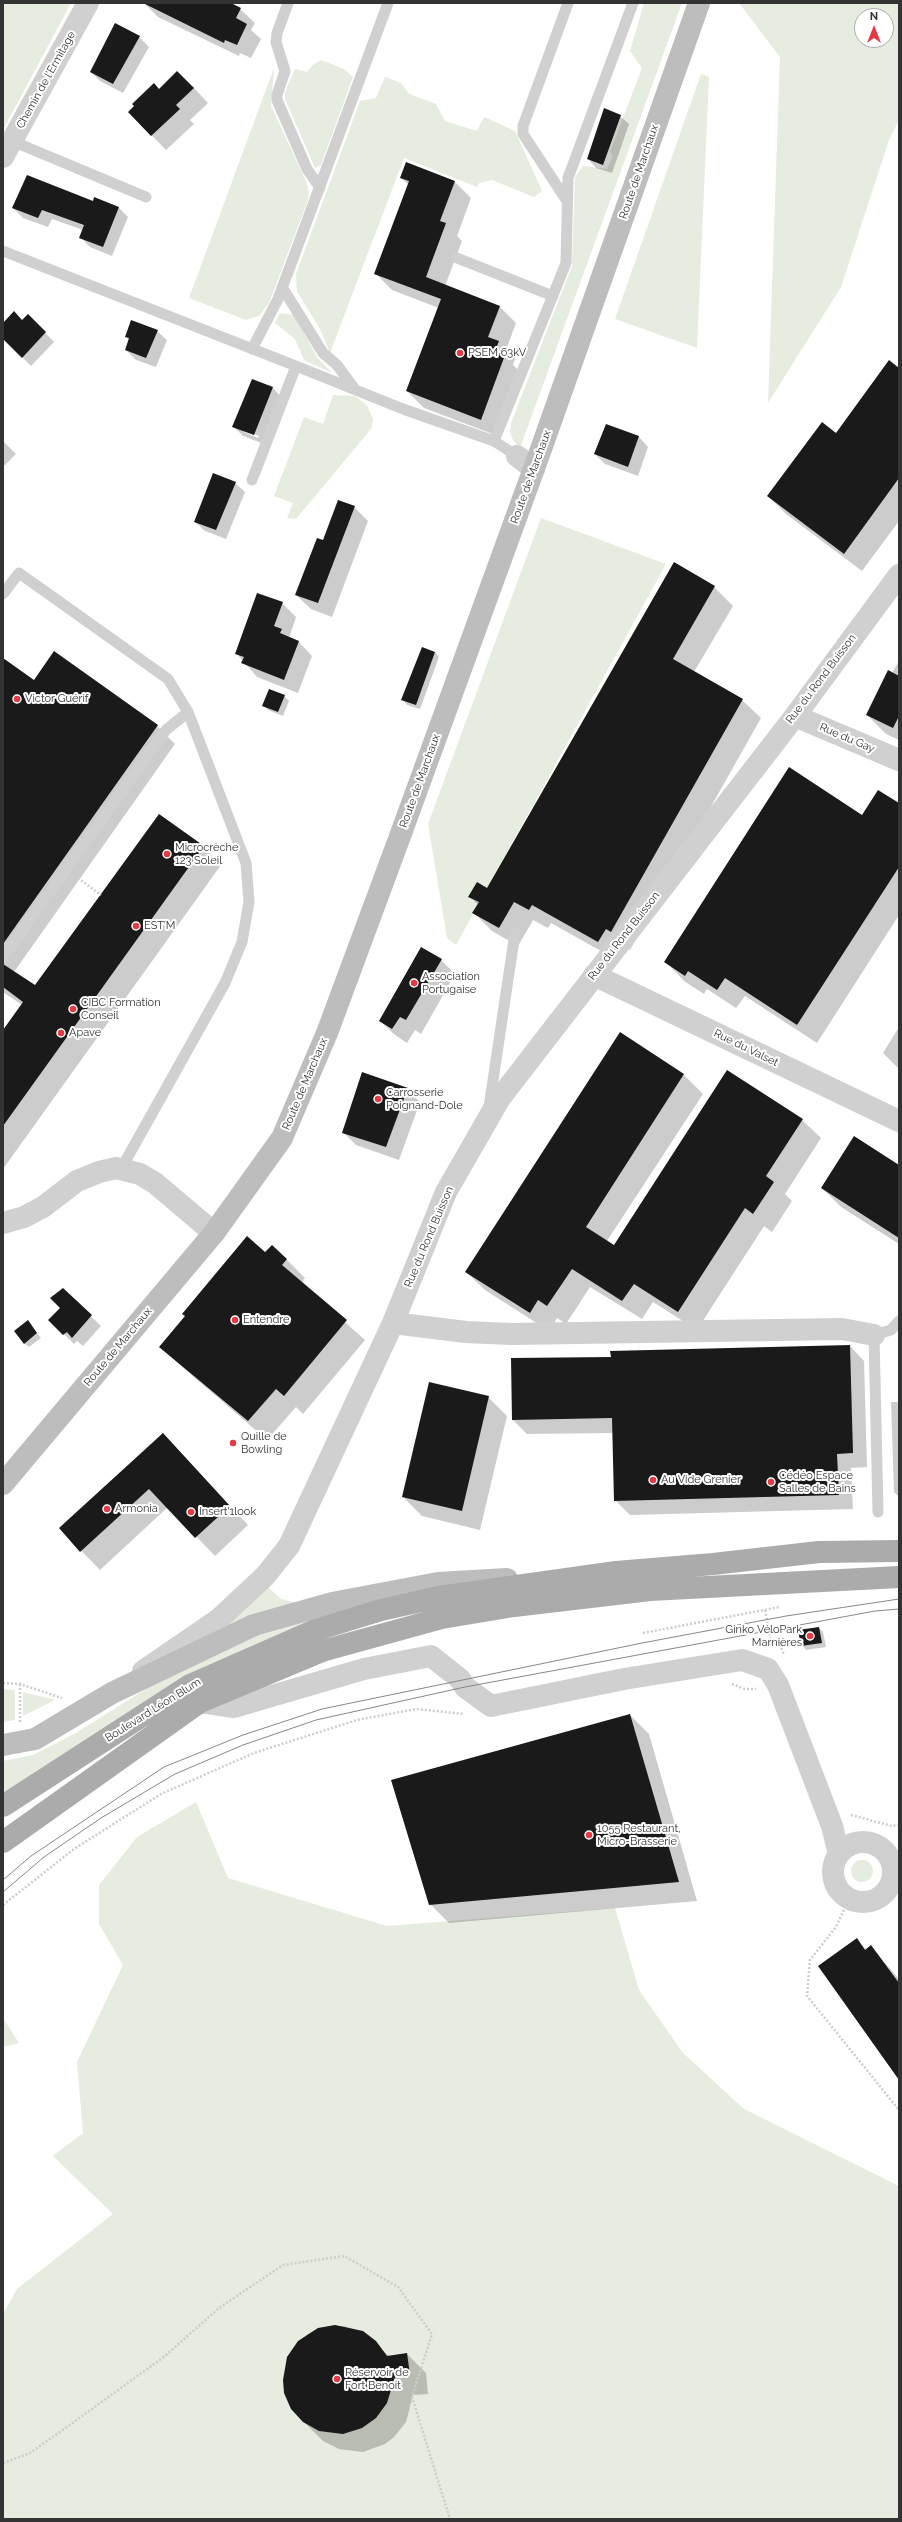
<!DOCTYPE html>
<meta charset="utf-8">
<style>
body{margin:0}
#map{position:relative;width:902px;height:2522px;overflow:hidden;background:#fff;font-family:Raleway,sans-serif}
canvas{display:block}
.frame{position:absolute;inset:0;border:4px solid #333;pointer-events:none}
.north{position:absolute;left:854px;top:8px;width:40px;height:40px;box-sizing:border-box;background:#fff;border:1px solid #adadad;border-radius:50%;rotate:0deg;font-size:11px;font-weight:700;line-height:16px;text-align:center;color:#333}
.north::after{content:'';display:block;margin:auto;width:14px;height:18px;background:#e63946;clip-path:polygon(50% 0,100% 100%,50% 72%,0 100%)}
</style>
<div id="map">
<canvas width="902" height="2522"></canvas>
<div class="frame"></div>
<div class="north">N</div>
</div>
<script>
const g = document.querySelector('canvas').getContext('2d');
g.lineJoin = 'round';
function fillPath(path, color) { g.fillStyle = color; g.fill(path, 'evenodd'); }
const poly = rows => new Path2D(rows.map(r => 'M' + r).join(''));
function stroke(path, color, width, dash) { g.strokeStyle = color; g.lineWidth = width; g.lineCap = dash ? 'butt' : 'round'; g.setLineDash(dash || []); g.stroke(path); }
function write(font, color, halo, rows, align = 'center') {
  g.font = font + ' Raleway,sans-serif'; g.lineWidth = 4; g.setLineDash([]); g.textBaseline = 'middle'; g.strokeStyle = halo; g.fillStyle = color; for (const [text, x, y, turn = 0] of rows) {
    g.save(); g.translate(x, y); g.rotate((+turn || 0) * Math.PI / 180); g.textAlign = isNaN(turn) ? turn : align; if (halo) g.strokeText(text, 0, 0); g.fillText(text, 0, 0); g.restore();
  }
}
fillPath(poly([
 [3,3,71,3,3,130],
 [644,3,682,3,520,448,513,440,510,432,511,423,572,266,575,177,583,166,607,169,613,156,610,152,642,68,630,51],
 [739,3,899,3,899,120,889,140,841,287,768,403,780,57],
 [862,16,886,16,886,40,862,40],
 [321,60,344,69,353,77,321,165,315,168,285,99,285,92,295,69,307,72,313,65],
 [274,68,271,106,306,181,309,192,308,200,269,303,259,316,246,320,189,298],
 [701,74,709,77,697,348,615,319],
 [385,77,401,83,409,94,436,104,445,121,477,131,484,117,515,131,542,191,534,197,492,180,479,183,477,187,404,158,330,353,319,327,297,292,296,274,360,101,376,98],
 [280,313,294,315,317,357,332,373,304,360,295,339,275,323],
 [333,395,355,396,367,405,373,419,371,429,296,519,287,518,293,503,274,496,304,417,323,424],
 [541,518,666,564,456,945,447,938,428,824],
 [268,1587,281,1599,297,1603,215,1634],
 [357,1611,3,1798,3,1761,33,1755,76,1733,160,1680,265,1629],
 [3,1689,15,1690,15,1720,3,1722],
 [23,1692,55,1700,23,1716],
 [196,1802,228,1878,387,1926,615,1908,639,1990,683,2053,744,2109,899,2186,899,2519,3,2519,3,2314,17,2289,113,2214,53,2156,83,2133,77,2062,123,1965,99,1924,99,1885,137,1837],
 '851 1871a11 11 0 1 1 22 0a11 11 0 1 1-22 0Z',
 [3,2018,19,2043,3,2047]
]), '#e6ecdf');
fillPath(poly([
 [144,3,229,3,240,9,255,23,251,30,261,39,251,58,240,53,239,56,158,17],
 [116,25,139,37,149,47,123,93,100,81,91,72],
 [192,86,208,103,190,120,194,124,166,150,129,112,159,90],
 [620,116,629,124,612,173,596,168,588,159],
 [401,178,455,182,471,198,457,236,462,241,445,286,499,306,516,323,506,350,515,359,513,365,521,373,498,436,424,408,407,391,439,308,392,290,375,273,409,185],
 [95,198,119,208,128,217,112,256,90,247,80,237,83,230,52,219,48,227,23,218,13,208,94,202],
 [28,315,54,342,31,366,3,338,3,324,22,321],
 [157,331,167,340,156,367,136,360,126,350,130,340,126,337],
 [899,369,899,521,862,571,786,514,768,496,836,434],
 [252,381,273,388,282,398,264,444,243,436,233,426],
 [244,430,259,436,258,438,244,432],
 [606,425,639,437,648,447,638,476,605,464,595,454],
 [3,441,16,454,3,467],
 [235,483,245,492,226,539,205,531,195,522],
 [354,507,368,521,332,617,311,609,296,595,324,541],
 [714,587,733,606,694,672,742,700,761,718,630,950,625,947,617,960,551,923,548,928,533,920,518,946,492,931,474,913,478,905,470,896,487,889],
 [282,603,296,617,289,638,298,641,312,656,298,693,257,677,236,653],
 [435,652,439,657,420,709,407,705,403,700],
 [899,661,899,740,886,734,867,715],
 [3,671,157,726,175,744,14,972,36,986,160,815,203,847,221,865,3,1169,3,1031,22,1005,3,992],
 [284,696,289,701,283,716,268,710,264,706],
 [899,804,899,915,817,1043,745,996,736,1008,707,989,704,994,684,981,666,962,862,816],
 [441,960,455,974,421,1034,415,1030,407,1043,395,1035,380,1021],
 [899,1027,899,1069,883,1053],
 [620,1034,684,1075,703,1094,607,1241,615,1246,802,1120,821,1138,785,1194,792,1201,772,1232,764,1226,697,1330,653,1302,642,1319,590,1287,566,1324,557,1318,549,1331,485,1290,466,1272],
 [407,1089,420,1102,399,1160,356,1145,343,1132],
 [899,1166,899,1244,841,1207,822,1188],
 [286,1259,305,1278,301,1283,365,1340,303,1414,296,1407,267,1440,180,1365,161,1347],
 [63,1289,101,1326,83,1346,77,1341,74,1344,50,1320,61,1308],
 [28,1322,41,1338,29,1347,24,1343],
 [850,1346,864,1361,867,1467,851,1468,853,1509,630,1515,615,1500,613,1433,527,1434,513,1420,512,1359,612,1358],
 [488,1397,507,1416,480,1530,422,1516,403,1497],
 [891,1402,899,1402,899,1497,894,1492],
 [163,1434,248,1525,215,1556,168,1507,100,1570,60,1529],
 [819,1628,823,1632,826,1647,806,1650,802,1645],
 [630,1715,649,1734,697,1901,449,1923,430,1904],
 [857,1940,867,1950,871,1947,899,1979,899,2078],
 [344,2326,363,2332,390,2357,407,2354,426,2373,428,2394,413,2395,406,2422,394,2437,385,2444,363,2452,339,2449,323,2441,294,2412,292,2350,308,2334,318,2329]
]), '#0003');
fillPath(poly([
 [143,3,231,3,241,8,236,18,247,24,237,45,225,40,224,43],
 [115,23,140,36,113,84,90,72],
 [177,71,194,88,176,105,180,109,151,136,128,112,134,106,132,104,154,83,159,89],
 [604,108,621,115,603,165,587,159],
 [406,162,455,181,440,221,446,223,426,277,500,306,488,337,499,341,495,351,505,355,481,420,406,391,441,299,374,274,409,181,400,178],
 [27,175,93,201,94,197,119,207,103,247,79,238,84,225,42,210,38,218,12,208],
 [14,311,22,320,28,314,46,332,22,358,3,339,3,323],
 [131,320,158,330,146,358,125,350,129,338,125,337],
 [889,360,899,368,899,478,844,554,767,496,822,422,836,433],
 [252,379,273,387,254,435,232,427],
 [606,424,639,436,628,467,594,454],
 [213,473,236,482,216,530,194,522],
 [338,500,355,506,318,603,295,595,317,538,323,540],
 [674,562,715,586,673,659,743,699,611,932,606,929,598,942,532,905,529,910,514,902,499,928,472,913,479,902,468,897,477,882,487,888],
 [257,593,283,602,274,626,282,629,280,633,299,641,284,680,241,663,244,657,235,654],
 [422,647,435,652,416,705,401,700],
 [54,651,158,725,3,944,3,658,34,680],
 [888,670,899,676,899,716,893,728,866,715],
 [269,689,285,695,278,712,262,706],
 [789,767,862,815,878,790,899,803,899,867,797,1025,725,978,717,990,688,971,685,976,664,962],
 [159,814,204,846,3,1126,3,1030,23,1002,3,987,3,964,35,985],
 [421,947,442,959,406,1020,400,1017,392,1029,379,1021],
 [620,1032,684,1074,586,1227,614,1245,727,1070,803,1119,766,1176,774,1182,753,1214,745,1208,678,1312,634,1284,622,1301,572,1269,547,1306,538,1300,530,1313,465,1272],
 [362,1072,408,1088,386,1147,342,1133],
 [854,1136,899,1165,899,1238,821,1188],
 [247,1236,265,1252,272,1245,287,1259,282,1265,347,1320,284,1396,276,1389,248,1421,159,1347,185,1316,182,1314],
 [63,1288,92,1315,72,1338,67,1332,63,1335,48,1320,60,1308,50,1298],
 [28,1320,37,1333,24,1344,14,1331],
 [850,1345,853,1453,837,1454,839,1495,614,1501,612,1418,512,1420,511,1358,611,1357,610,1351],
 [429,1382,489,1396,462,1511,402,1497],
 [163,1433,230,1506,195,1538,149,1489,80,1552,59,1528],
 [819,1627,822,1643,801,1646,798,1630],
 [630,1714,679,1882,429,1905,391,1780],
 [857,1938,865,1950,871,1945,899,1983,899,2080,818,1966],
 [335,2325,363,2331,376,2341,387,2356,407,2353,410,2375,395,2377,387,2403,376,2418,362,2428,343,2434,319,2431,303,2422,291,2409,284,2393,283,2380,287,2357,298,2341,318,2328]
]), '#1a1a1a');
stroke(poly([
 [78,878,101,895],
 [765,1610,771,1641],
 [643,1633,780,1607],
 [760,1643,778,1639,784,1655],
 [3,1683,20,1684,62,1698],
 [732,1684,745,1689,756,1689],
 [20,1722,20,1684],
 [851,1815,892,1826,899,1825],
 [849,1899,836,1927,810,1960,807,1996,899,2110],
 [3,1905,74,1849,161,1794,254,1753,357,1720,416,1709,464,1714],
 [3,2463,30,2453,74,2422,165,2356,219,2308,283,2265,344,2256,398,2287,432,2334,412,2397,450,2519]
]), '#cdcdcd', 2.5, [2, 2]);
stroke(poly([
 [288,3,277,33,276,42,285,71,277,95,277,100,307,169,320,188],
 [12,141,146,197],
 [567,201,523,134,523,126,568,3],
 [3,251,296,366,252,480],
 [457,258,553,296],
 [282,287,323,353,337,365,354,388],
 [252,349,278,299,388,3],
 [296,366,403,409,494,441,517,456],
 [494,441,566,263,568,178,633,3],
 [3,594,19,573,168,679,188,712,246,863,249,902,242,942,225,983,121,1169],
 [3,957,166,730,188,712],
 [489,1107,515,933],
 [878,1512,874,1335,891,1330,899,1321]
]), '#d0d0d0', 11);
stroke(poly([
 [3,157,88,3],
 [517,456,534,469],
 [795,716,899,760],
 [594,975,899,1121],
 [3,1223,24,1217,43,1207,77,1181,99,1172,116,1168,140,1174,155,1183,214,1233],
 [393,1323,466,1332,511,1334,842,1329,874,1335],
 [143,1671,219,1619,265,1576,289,1546,393,1323,446,1192,500,1098,795,716,899,575],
 [200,1702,234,1707,364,1669,431,1656,460,1679,465,1687,491,1706,624,1679,742,1660,768,1669,778,1685,832,1826,839,1854],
 '833 1872a30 30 0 1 1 60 0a30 30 0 1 1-60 0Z'
]), '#d0d0d0', 22);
stroke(poly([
 [3,1484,214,1233,282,1138,327,1033,399,839,540,452,699,3],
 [3,1745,35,1739,112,1693,254,1625,332,1603,438,1583,507,1579]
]), '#bdbdbd', 22);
stroke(poly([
 [3,1806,190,1685,313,1631,381,1610,439,1597,616,1572,713,1564,819,1552,899,1551],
 [3,1842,200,1702,322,1651,442,1618,514,1606,650,1590,899,1577]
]), '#ababab', 22);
stroke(poly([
 [3,1880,31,1856,164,1767,243,1735,322,1709,642,1643,786,1616,899,1599],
 [3,1892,44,1857,101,1818,175,1774,243,1745,316,1720,465,1687,875,1611,899,1609]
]), '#888', 1);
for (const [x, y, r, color] of [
 [460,353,4,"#e63946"],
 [17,699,4,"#e63946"],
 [167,854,4,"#e63946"],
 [136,926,4,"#e63946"],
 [414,983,4,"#e63946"],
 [73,1009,4,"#e63946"],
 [61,1033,4,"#e63946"],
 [378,1099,4,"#e63946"],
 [235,1320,4,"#e63946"],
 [233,1443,4,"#e63946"],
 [653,1480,4,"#e63946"],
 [771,1482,4,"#e63946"],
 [107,1509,4,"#e63946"],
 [191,1512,4,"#e63946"],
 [810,1636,4,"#e63946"],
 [589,1835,4,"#e63946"],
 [337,2379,4,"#e63946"]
]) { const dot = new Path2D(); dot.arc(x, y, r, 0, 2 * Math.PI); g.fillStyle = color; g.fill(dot); stroke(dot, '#fff', 1.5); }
write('11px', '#333', '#fff', [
 ["Chemin de l'Ermitage",46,80,-61],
 ["Route de Marchaux",639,172,-71],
 ["Route de Marchaux",531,477,-70],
 ["Rue du Rond Buisson",821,679,-53],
 ["Rue du Gay",847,738,23],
 ["Route de Marchaux",420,781,-70],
 ["Rue du Rond Buisson",624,936,-52],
 ["Rue du Valset",746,1048,26],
 ["Route de Marchaux",305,1084,-67],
 ["Rue du Rond Buisson",429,1237,-67],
 ["Route de Marchaux",118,1347,-50],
 ["Boulevard Léon Blum",153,1710,-32]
]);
write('11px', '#333', '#fff', [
 ["PSEM 63kV",468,353],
 ["Victor Guérif",25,699],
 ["Microcrèche",175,848],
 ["123 Soleil",175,861],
 ["EST’M",144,926],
 ["Association",422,977],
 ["Portugaise",422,990],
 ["CIBC Formation",81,1003],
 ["Conseil",81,1016],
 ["Apave",69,1033],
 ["Carrosserie",386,1093],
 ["Poignand-Dole",386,1106],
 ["Entendre",243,1320],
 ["Quille de",241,1437],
 ["Bowling",241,1450],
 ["Cédéo Espace",779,1476],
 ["Salles de Bains",779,1489],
 ["Au Vide Grenier",661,1480],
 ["Armonia",115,1509],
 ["Insert'1look",199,1512],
 ["Ginko VéloPark",802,1630,"right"],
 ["Marnières",802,1643,"right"],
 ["1055 Restaurant,",597,1829],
 ["Micro-Brasserie",597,1842],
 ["Réservoir de",345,2373],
 ["Fort Benoit",345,2386]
], 'left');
</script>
